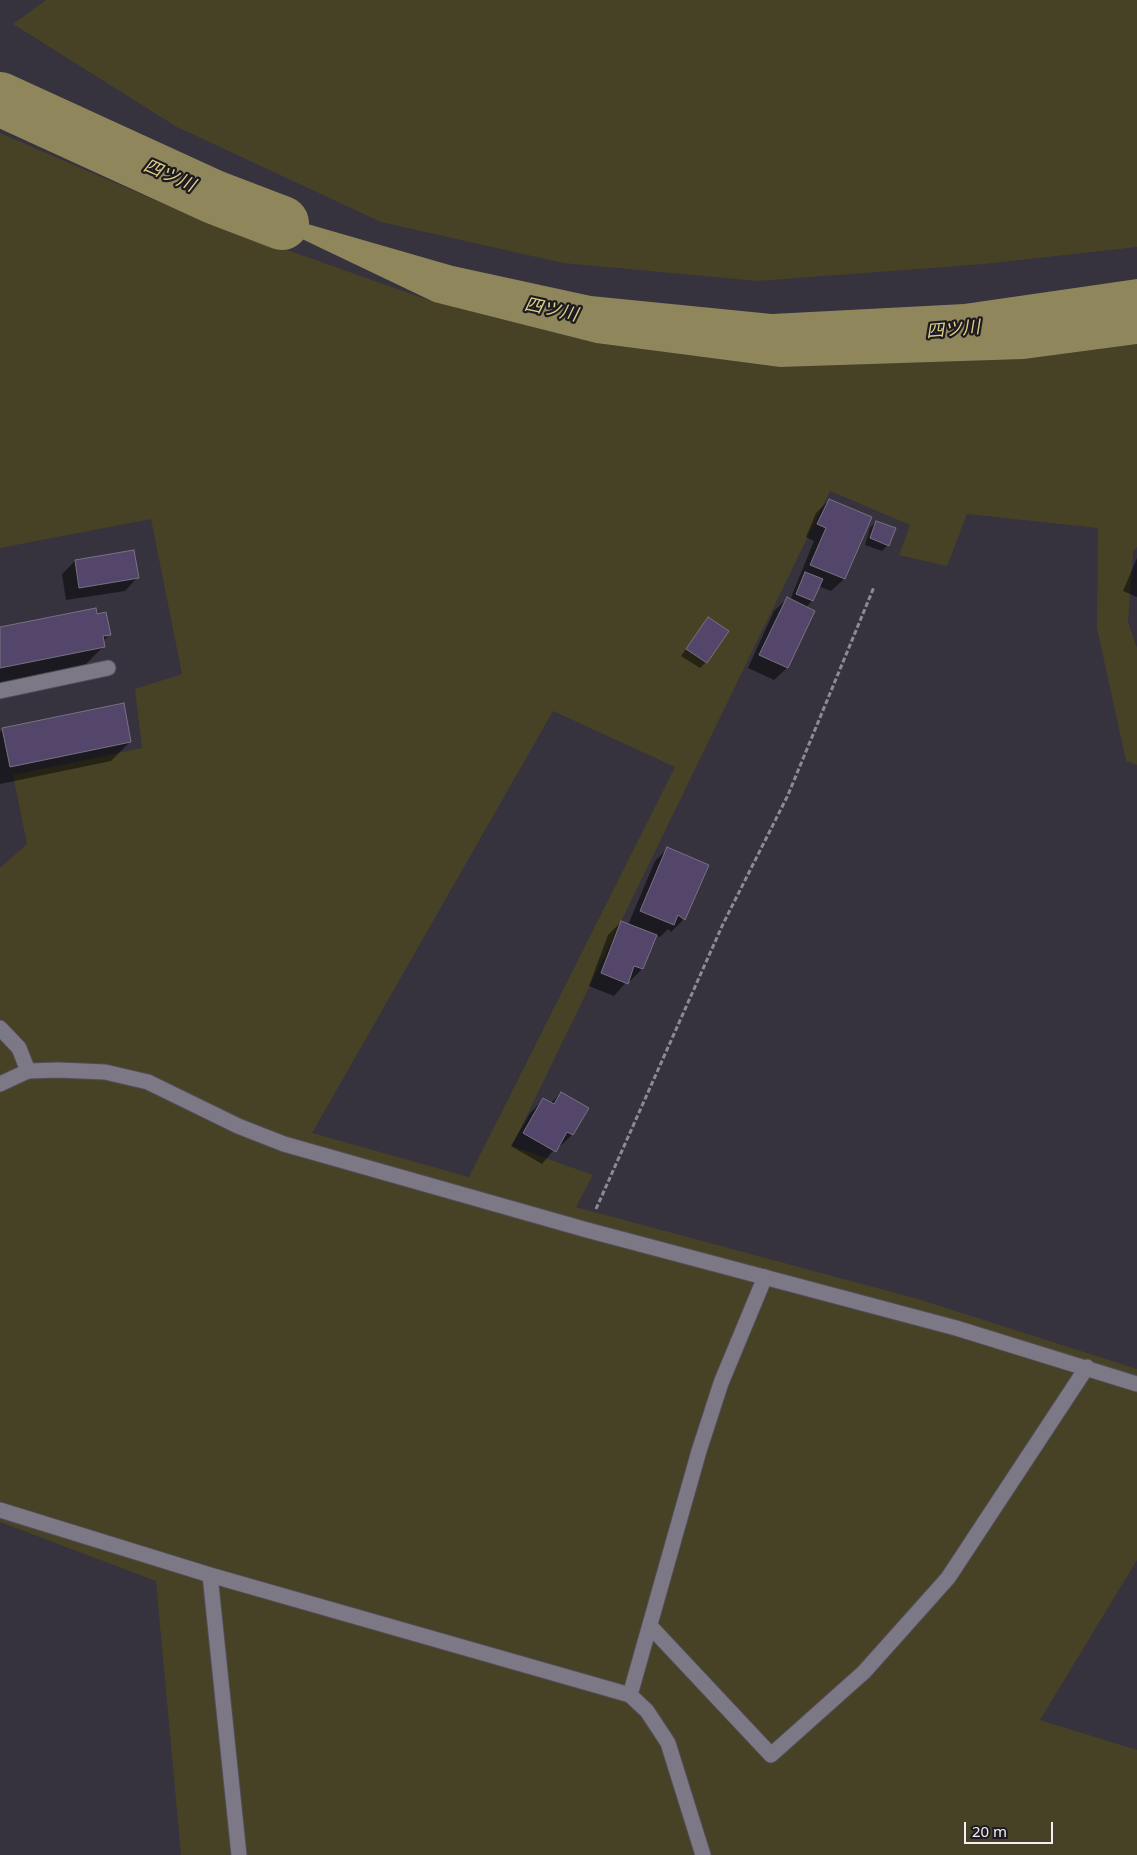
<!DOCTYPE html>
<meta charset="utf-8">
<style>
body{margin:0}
#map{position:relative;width:1137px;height:1855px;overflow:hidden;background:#36323e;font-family:"Noto Sans",sans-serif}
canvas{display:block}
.scale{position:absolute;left:964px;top:1822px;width:89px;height:22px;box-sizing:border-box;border:2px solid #f1eef6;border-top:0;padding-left:6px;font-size:15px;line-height:18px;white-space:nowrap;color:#f1eef6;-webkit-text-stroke:4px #1d1b20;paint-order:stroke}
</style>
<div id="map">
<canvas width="1137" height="1855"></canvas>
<div class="scale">20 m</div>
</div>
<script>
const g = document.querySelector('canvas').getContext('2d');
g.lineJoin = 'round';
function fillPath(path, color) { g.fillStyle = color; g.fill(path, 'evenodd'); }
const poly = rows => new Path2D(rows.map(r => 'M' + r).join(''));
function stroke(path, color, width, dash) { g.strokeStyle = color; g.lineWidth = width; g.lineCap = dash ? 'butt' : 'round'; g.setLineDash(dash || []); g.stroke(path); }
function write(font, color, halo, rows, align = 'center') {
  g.font = font + ' "Noto Sans","Noto Sans JP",sans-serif'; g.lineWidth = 4.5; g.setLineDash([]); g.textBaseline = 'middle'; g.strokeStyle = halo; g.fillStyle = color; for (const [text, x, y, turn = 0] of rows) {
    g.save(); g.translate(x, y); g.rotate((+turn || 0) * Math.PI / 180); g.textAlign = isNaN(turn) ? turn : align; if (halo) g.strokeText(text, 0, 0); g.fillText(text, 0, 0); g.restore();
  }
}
fillPath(poly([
 [46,0,1137,0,1137,247,984,264,758,281,563,263,381,222,177,127,13,24],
 [0,133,194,217,434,302,596,343,780,367,1024,359,1137,344,1137,547,1133,552,1128,622,1137,648,1137,765,1126,761,1097,628,1098,528,967,514,947,566,899,555,910,525,830,491,512,1146,593,1175,576,1207,918,1299,1137,1369,1137,1560,1040,1720,1137,1750,1137,1855,181,1855,156,1581,0,1522,0,868,27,844,13,775,142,748,135,689,182,674,151,519,0,548],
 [553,711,675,767,469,1177,312,1133]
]), '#474225');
fillPath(poly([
 [214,197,453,266,591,296,772,314,964,304,1137,279,1137,344,1024,359,780,367,596,343,434,302]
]), '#8f865c');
fillPath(poly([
 [829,500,870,517,844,579,831,591,818,586,812,601,805,608,813,611,787,668,774,680,748,668,774,611,787,599,790,600,814,541,806,537,816,513],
 [876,522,888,545,882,551,865,545,870,528],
 [133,551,137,578,125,591,66,600,62,574,75,561],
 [1137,558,1137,597,1123,591],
 [96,616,110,634,102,642,103,647,84,666,0,683,0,628],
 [708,619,706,662,700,668,681,656],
 [3,729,130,742,111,761,0,784,0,732],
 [667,849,707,865,684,919,671,932,668,929,660,937,655,935,642,969,630,981,627,981,614,996,589,986,608,935,621,922,628,925,655,861],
 [561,1093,587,1108,572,1135,559,1147,557,1146,542,1164,511,1146,530,1113,543,1100,550,1104]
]), '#0007');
stroke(poly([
 [0,99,214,197,282,223]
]), '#8f865c', 54);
const building = poly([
 [829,499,872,517,845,579,810,565,826,528,817,524,829,499],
 [876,521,896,528,889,546,870,538,876,521],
 [134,550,139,578,79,588,75,560,134,550],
 [805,572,823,579,813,601,796,594,805,572],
 [787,597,815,611,788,668,759,655,787,597],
 [96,608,97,614,106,612,111,635,103,636,105,647,0,668,0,627,96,608],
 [708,617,729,631,707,663,686,649,708,617],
 [124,703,131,742,10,767,2,728,124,703],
 [667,847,709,865,685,920,678,915,674,925,640,911,667,847],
 [621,921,657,935,643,969,634,966,628,984,601,973,621,921],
 [561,1092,589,1108,573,1135,567,1132,556,1152,523,1133,543,1098,554,1104,561,1092]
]);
fillPath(building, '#54466a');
stroke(building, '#777280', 1);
const lane = poly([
 [0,691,108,668],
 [0,1028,19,1048,28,1071],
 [0,1510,210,1575,630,1695],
 [210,1575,239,1855],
 [650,1626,771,1755,864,1672,948,1578,1087,1367],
 [703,1855,668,1743,647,1711,630,1695,699,1451,721,1383,765,1277]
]);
const street = poly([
 [0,1084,28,1071,58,1070,105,1072,148,1082,238,1126,284,1144,587,1230,956,1328,1137,1384]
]);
stroke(lane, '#514d56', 17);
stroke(street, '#514d56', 17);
stroke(poly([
 [596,1209,723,924,788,795,874,587]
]), '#8e8a95', 3, [5, 2.5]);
stroke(lane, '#7d7886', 15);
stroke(street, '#7d7886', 15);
write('italic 18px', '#dcce89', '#1d1b20', [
 ["四ツ川",169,176,24],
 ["四ツ川",551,310,12],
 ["四ツ川",953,330,-5]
]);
</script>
